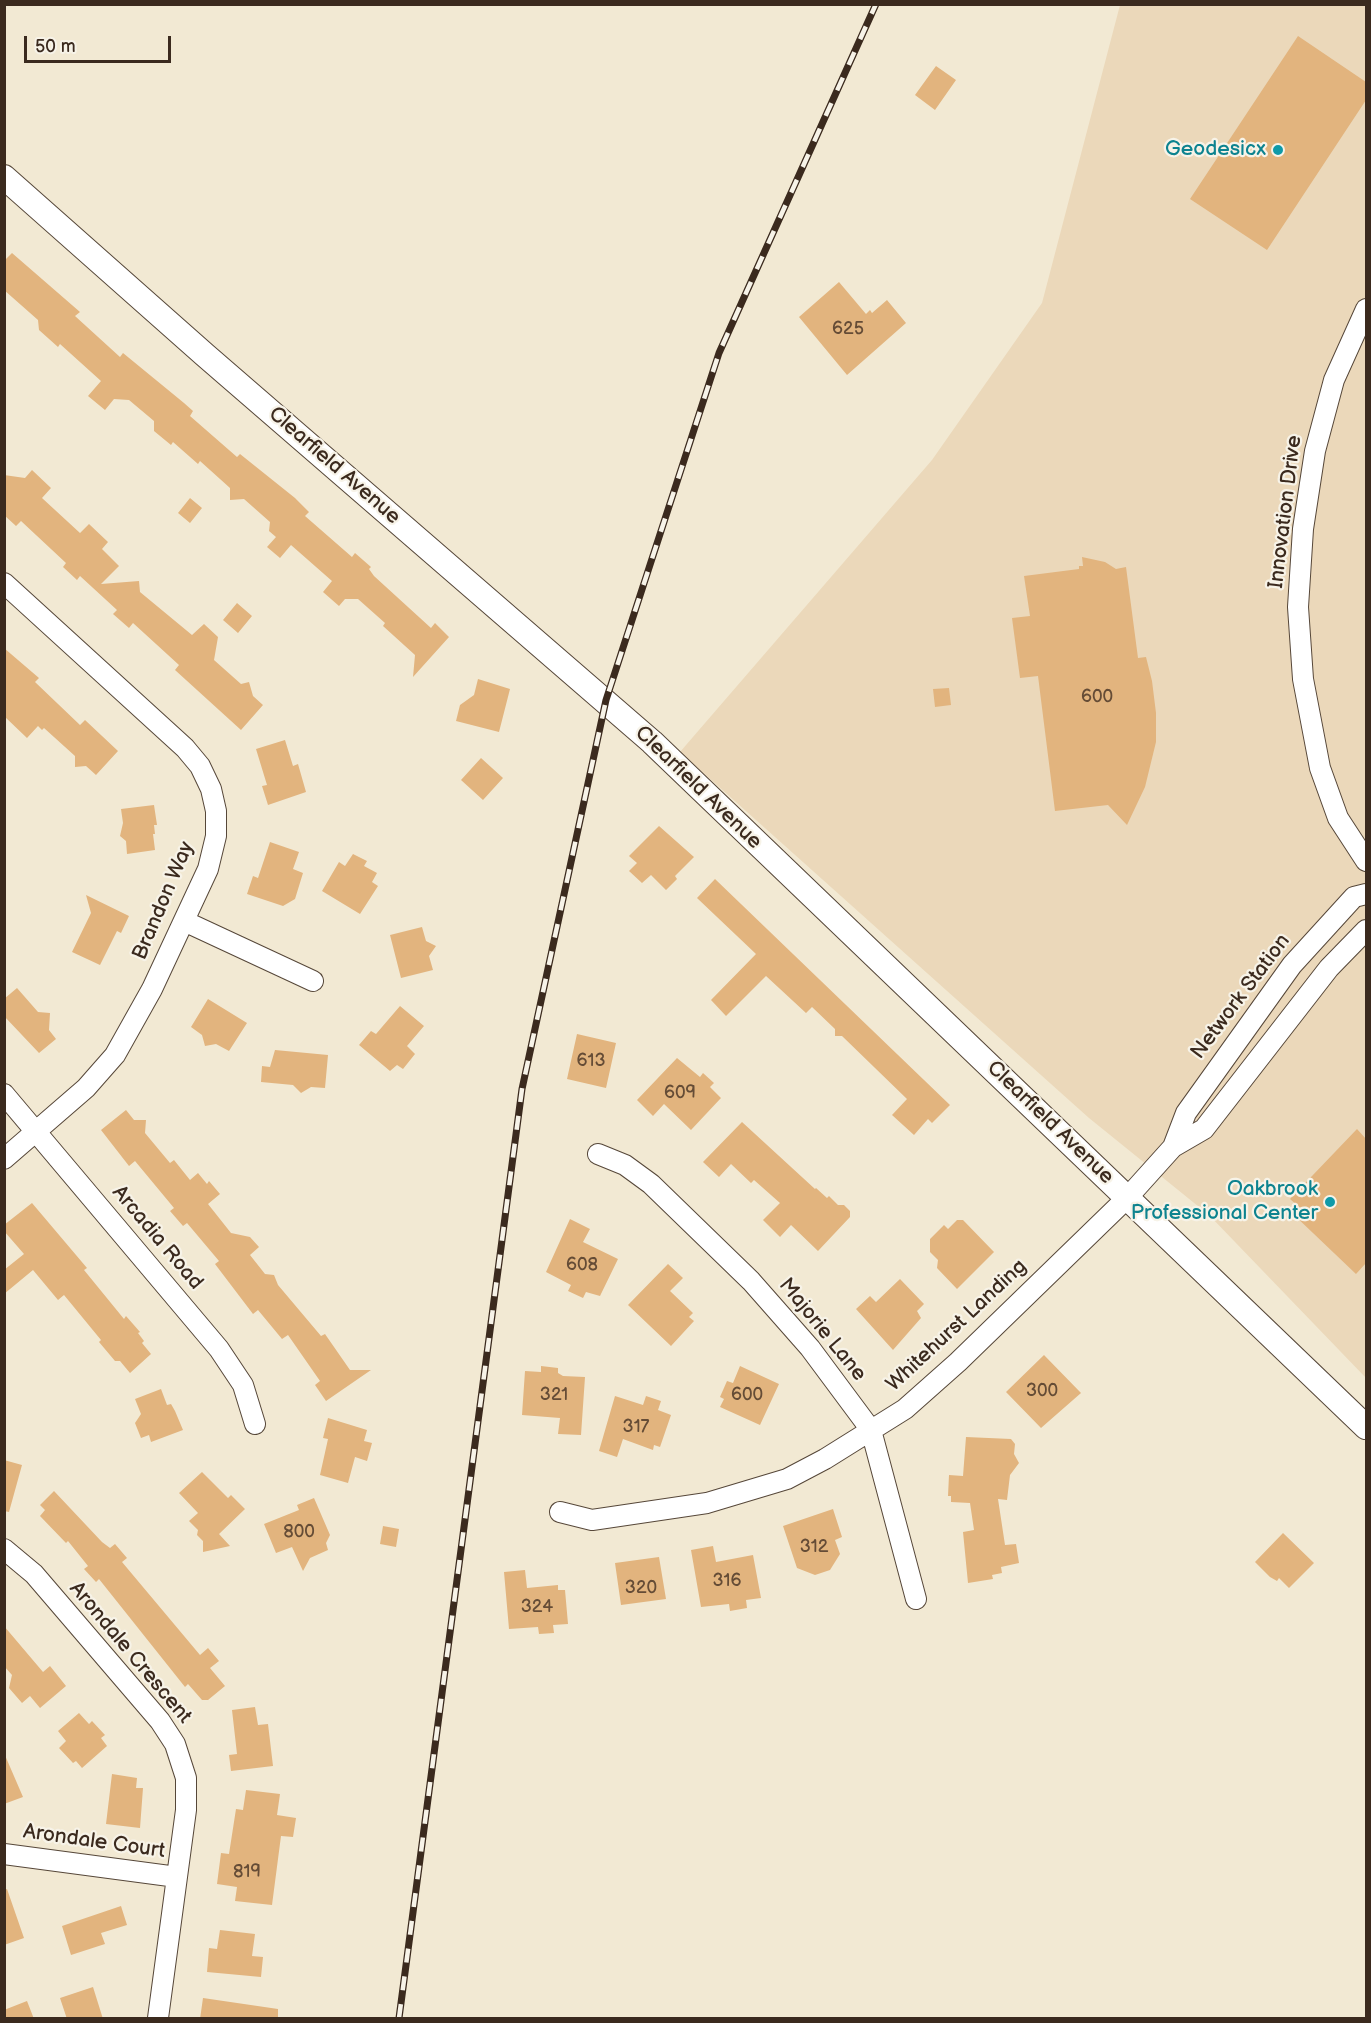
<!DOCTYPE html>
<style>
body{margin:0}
#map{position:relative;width:1371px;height:2023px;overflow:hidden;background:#f2e9d3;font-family:"Balsamiq Sans",sans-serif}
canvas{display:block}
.frame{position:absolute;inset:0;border:6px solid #3b2a1e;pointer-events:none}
.scale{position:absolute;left:24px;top:36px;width:147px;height:27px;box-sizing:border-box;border:3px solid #3b2a1e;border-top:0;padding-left:8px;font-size:18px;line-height:21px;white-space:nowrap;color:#3b2a1e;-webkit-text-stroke:4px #f7f3e8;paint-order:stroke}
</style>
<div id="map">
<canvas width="1371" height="2023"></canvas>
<div class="frame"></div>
<div class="scale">50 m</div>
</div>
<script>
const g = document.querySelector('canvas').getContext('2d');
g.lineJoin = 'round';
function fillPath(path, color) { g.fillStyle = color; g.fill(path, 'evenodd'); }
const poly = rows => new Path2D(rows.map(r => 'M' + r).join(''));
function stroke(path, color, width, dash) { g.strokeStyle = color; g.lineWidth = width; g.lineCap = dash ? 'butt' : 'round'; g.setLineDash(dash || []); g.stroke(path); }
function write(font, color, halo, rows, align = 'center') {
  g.font = font + ' "Balsamiq Sans",sans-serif'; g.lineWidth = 4.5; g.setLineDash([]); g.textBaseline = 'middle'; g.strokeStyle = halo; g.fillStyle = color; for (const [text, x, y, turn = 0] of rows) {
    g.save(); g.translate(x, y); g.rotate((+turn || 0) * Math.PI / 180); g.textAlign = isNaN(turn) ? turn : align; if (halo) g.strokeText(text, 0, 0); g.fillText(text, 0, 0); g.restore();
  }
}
fillPath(poly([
 [1120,5,1366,5,1366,1378,1209,1215,1089,1118,680,752,932,460,1042,303]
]), '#ebd8ba');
fillPath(poly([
 [1298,36,1366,82,1366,100,1267,250,1190,199],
 [936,66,956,80,935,110,915,95],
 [12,253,80,312,75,316,120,357,123,353,184,403,193,411,190,416,237,457,240,454,295,498,309,512,305,516,352,557,355,553,371,567,369,569,374,576,431,628,435,623,449,637,413,677,415,655,383,626,385,623,358,599,345,599,339,606,323,592,332,581,291,545,280,558,267,547,276,537,269,531,270,522,244,499,230,500,230,488,200,461,198,464,173,442,171,445,154,431,154,421,129,400,114,399,105,410,88,396,101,381,60,344,58,347,39,330,38,320,4,290,4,261],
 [839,282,866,314,870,310,872,313,887,300,906,323,847,375,799,317],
 [32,470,51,488,42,498,80,533,89,524,108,542,102,549,119,566,101,584,139,581,140,592,192,635,204,624,218,637,214,660,241,684,249,682,253,696,263,705,241,730,175,670,179,665,133,623,129,628,113,614,117,610,80,576,77,580,63,567,66,563,21,521,16,526,4,515,4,475,25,478],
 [190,498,202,508,190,523,178,513],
 [1082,557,1105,562,1116,569,1126,567,1138,658,1146,657,1152,681,1156,713,1156,742,1145,787,1127,825,1108,805,1055,811,1038,676,1020,678,1012,618,1030,616,1024,576,1079,569,1079,566,1083,566],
 [237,603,252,616,238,633,223,620],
 [4,648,39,678,35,682,80,725,85,720,118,751,96,775,86,766,75,767,75,756,44,728,42,730,38,726,27,738,4,716],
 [478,679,510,689,499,732,456,721,460,705,474,695],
 [949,688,951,705,935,707,933,689],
 [285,740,293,766,298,764,306,792,268,805,262,786,267,785,256,749],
 [481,758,503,778,483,800,461,780],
 [154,805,157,825,154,825,155,834,153,834,155,850,127,854,126,841,120,836,123,823,121,809],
 [659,826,694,857,675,876,677,879,666,890,651,875,642,883,629,871,637,863,629,856],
 [270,842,299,852,293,869,303,873,295,899,283,906,247,894,253,876,258,878],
 [353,854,367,861,364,866,377,873,372,882,378,886,360,914,322,891,339,862,345,866],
 [715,879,950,1105,932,1123,928,1119,914,1135,892,1115,907,1099,842,1036,835,1036,835,1029,812,1007,806,1013,766,976,726,1016,711,1000,756,954,697,898],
 [86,895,129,916,121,933,117,931,100,965,72,952,91,913],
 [422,927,426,941,436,946,429,956,433,970,401,978,390,935],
 [17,988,38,1012,50,1013,49,1030,56,1039,39,1053,4,1016,4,999],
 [208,999,247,1023,229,1051,216,1044,205,1046,202,1035,191,1027],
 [400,1006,424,1026,407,1046,415,1054,403,1069,397,1065,390,1071,359,1045,371,1031,376,1034],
 [577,1034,616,1043,606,1088,567,1079],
 [275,1050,328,1055,325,1088,311,1087,301,1093,293,1085,261,1082,262,1066,270,1067],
 [677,1058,700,1077,703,1073,714,1083,710,1087,721,1098,691,1130,664,1104,653,1116,637,1100],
 [126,1110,134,1120,146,1120,145,1133,170,1163,174,1160,190,1180,198,1173,207,1184,209,1181,220,1194,208,1204,231,1233,250,1237,259,1247,250,1255,265,1274,274,1275,278,1285,321,1336,325,1334,350,1370,371,1370,326,1401,315,1385,320,1381,288,1335,282,1339,258,1310,253,1314,215,1264,219,1261,187,1223,183,1226,170,1211,174,1208,135,1161,129,1166,101,1130],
 [742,1122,815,1189,816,1188,827,1198,829,1196,838,1205,844,1205,850,1211,850,1217,818,1251,791,1225,780,1237,763,1220,780,1203,754,1180,751,1183,731,1164,719,1177,703,1162],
 [1357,1129,1366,1139,1366,1263,1356,1274,1292,1213,1298,1206,1290,1199],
 [32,1203,87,1268,84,1270,124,1319,126,1316,140,1332,138,1333,144,1341,142,1343,151,1354,130,1373,120,1361,115,1361,99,1342,101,1340,64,1295,58,1300,33,1270,4,1294,4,1270,24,1254,4,1231,4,1225],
 [570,1219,590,1229,583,1242,618,1259,600,1296,586,1292,583,1298,568,1291,571,1285,546,1272],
 [957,1220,963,1220,994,1252,957,1289,937,1268,938,1260,930,1252,930,1239,944,1225,948,1229],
 [668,1264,683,1278,670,1291,693,1313,689,1317,694,1321,671,1346,628,1305],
 [900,1279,924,1304,917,1311,921,1318,893,1350,856,1309,870,1296,876,1302],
 [1044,1355,1081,1393,1041,1428,1006,1392],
 [541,1366,558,1368,558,1373,563,1376,585,1377,581,1435,558,1434,560,1418,522,1415,525,1371,541,1372],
 [740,1366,779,1384,760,1425,720,1407,724,1399,720,1397,727,1381,733,1383],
 [161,1389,167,1405,171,1404,175,1411,183,1430,151,1442,149,1435,141,1438,135,1423,141,1414,135,1399],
 [615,1396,643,1405,646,1396,661,1401,658,1410,671,1415,660,1447,654,1445,653,1450,623,1439,617,1457,599,1451],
 [328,1418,367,1430,364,1441,372,1443,367,1461,355,1457,348,1483,320,1475,328,1439,323,1438],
 [966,1437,1011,1439,1015,1444,1014,1454,1019,1463,1010,1475,1007,1500,998,1499,1005,1545,1016,1544,1019,1563,1001,1567,1002,1573,992,1575,993,1579,968,1583,963,1532,974,1530,970,1503,951,1502,951,1496,948,1496,949,1475,963,1476],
 [4,1460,22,1465,9,1512,4,1511],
 [202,1472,228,1498,231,1495,245,1509,219,1534,230,1546,203,1552,203,1541,197,1535,198,1530,189,1521,198,1513,179,1493],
 [54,1491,102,1542,110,1548,115,1544,127,1558,122,1562,200,1655,208,1648,219,1661,210,1668,225,1686,208,1700,202,1700,188,1684,185,1687,99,1579,96,1582,84,1569,88,1566,68,1541,66,1543,40,1516,45,1510,40,1505],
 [314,1498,330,1535,326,1543,328,1550,310,1558,303,1571,292,1547,276,1553,264,1524,299,1510,297,1505],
 [833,1509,842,1537,835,1540,840,1554,830,1570,815,1575,797,1568,783,1526],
 [383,1526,399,1529,396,1547,380,1544],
 [1283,1533,1314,1563,1289,1588,1279,1578,1277,1581,1270,1577,1255,1562],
 [713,1546,716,1562,753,1555,761,1598,746,1600,747,1608,730,1611,729,1604,701,1607,691,1550],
 [659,1557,666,1599,621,1605,615,1563],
 [525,1570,527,1588,558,1585,558,1590,565,1590,568,1624,553,1625,554,1633,539,1634,538,1627,509,1629,504,1572],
 [4,1626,43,1672,50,1666,66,1686,40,1708,30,1696,22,1703,9,1688,12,1675,4,1666],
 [255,1707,258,1725,268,1724,273,1766,231,1771,229,1755,237,1754,232,1710],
 [79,1713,89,1724,92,1721,105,1735,101,1738,107,1746,82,1768,76,1761,73,1763,59,1748,66,1741,58,1731],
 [4,1753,23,1797,4,1804],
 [112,1774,137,1778,136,1788,143,1788,140,1828,106,1824],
 [246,1790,280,1794,277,1815,296,1818,293,1837,281,1836,272,1905,235,1901,237,1887,217,1884,221,1853,229,1854,236,1809,243,1810],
 [7,1889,24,1938,4,1945,4,1890],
 [121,1906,127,1925,101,1933,105,1944,71,1955,62,1926],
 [220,1930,255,1934,252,1956,263,1957,261,1977,207,1972,209,1948,217,1949],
 [93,1987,103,2019,67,2019,60,1998],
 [203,1998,278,2009,278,2019,200,2019],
 [27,2001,34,2019,4,2019,4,2010]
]), '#e2b47e');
const minor = poly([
 [1366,309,1334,380,1315,451,1303,529,1298,607,1303,679,1320,768,1338,818,1366,861],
 [4,583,185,748,200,766,211,789,216,811,216,836,208,869,152,989,115,1055,86,1088,4,1159],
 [184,921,313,981],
 [4,1094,219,1349,243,1385,255,1424],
 [1173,1147,1186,1113,1292,965,1354,897,1366,894],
 [598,1154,625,1165,651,1184,751,1281,810,1348,871,1430,916,1599],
 [560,1512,592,1520,707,1503,787,1479,825,1459,905,1409,958,1362,1128,1197,1173,1147,1204,1129,1329,968,1366,930],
 [4,1549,34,1574,160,1721,175,1744,186,1778,186,1810,158,2018],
 [4,1854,177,1877]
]);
const tertiary = poly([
 [4,177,205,355,652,742,1366,1427]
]);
stroke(minor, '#564739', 22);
stroke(tertiary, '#564739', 26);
stroke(minor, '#fff', 20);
stroke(tertiary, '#fff', 24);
const rail = poly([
 [399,2018,522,1089,606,700,719,353,876,4]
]);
stroke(rail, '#3b2a1e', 7);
stroke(rail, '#f7f3e8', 4.5, [14]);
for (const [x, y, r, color] of [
 [1278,150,6,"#0f9aa8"],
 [1330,1202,6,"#0f9aa8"]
]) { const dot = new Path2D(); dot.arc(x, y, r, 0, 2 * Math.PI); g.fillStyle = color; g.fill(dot); stroke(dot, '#f7f3e8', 2); }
write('18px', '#654c36', null, [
 ["625",848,329],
 ["600",1097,697],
 ["613",591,1061],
 ["609",680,1093],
 ["608",582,1265],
 ["300",1042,1391],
 ["321",554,1395],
 ["600",747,1395],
 ["317",636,1427],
 ["800",299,1532],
 ["312",814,1547],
 ["316",727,1581],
 ["320",641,1588],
 ["324",537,1607],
 ["819",247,1872]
]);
write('21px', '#0d838f', '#f7f3e8', [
 ["Geodesicx",1266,150],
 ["Oakbrook",1318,1190],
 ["Professional Center",1318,1214]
], 'right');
write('21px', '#3b2a1e', '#f7f3e8', [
 ["Clearfield Avenue",334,466,41],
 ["Innovation Drive",1286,512,-83],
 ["Clearfield Avenue",698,788,44],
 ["Brandon Way",164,901,-67],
 ["Network Station",1241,997,-53],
 ["Clearfield Avenue",1050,1123,44],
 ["Arcadia Road",157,1238,50],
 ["Whitehurst Landing",957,1326,-43],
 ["Majorie Lane",822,1330,51],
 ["Arondale Crescent",130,1653,50],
 ["Arondale Court",94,1842,8]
]);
</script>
